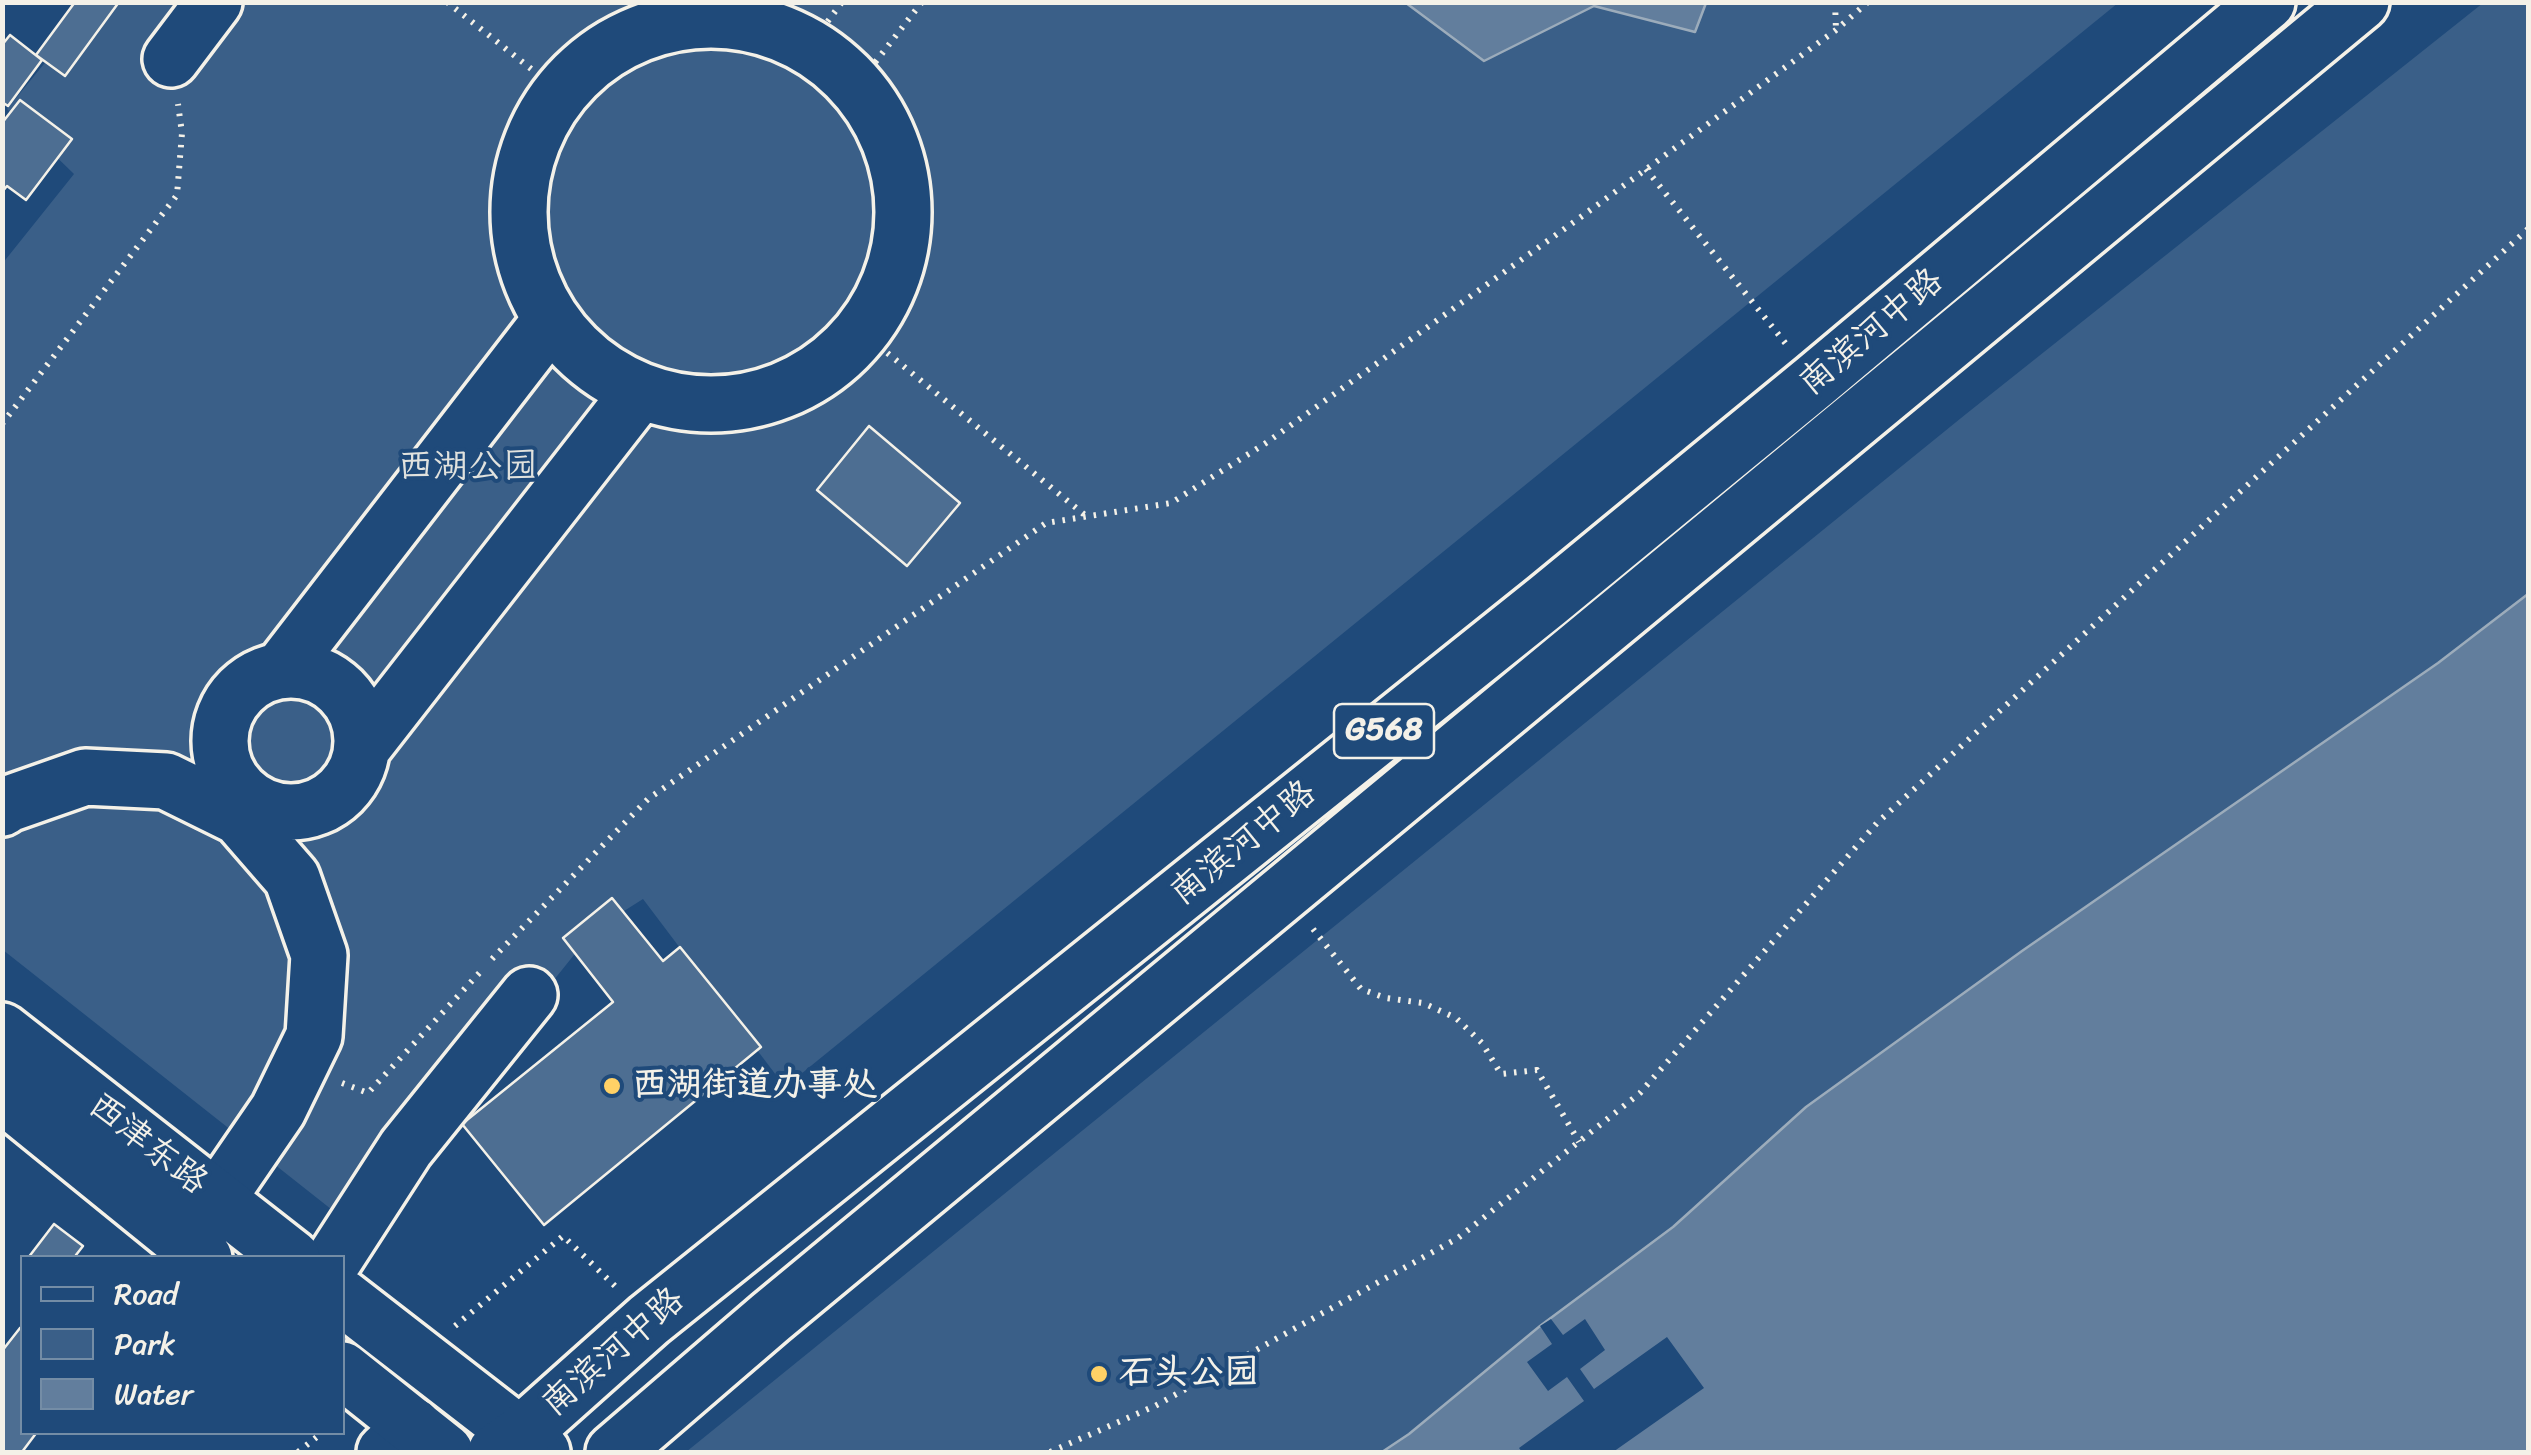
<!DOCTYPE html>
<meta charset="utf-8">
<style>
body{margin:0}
#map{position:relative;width:2531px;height:1455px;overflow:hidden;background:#1f4a7a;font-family:Sriracha,sans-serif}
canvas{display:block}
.frame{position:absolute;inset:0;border:5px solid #f4f1e8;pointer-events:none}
.legend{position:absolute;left:20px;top:1255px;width:325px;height:180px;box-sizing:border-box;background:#1f4a7a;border:2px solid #748da6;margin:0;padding:12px 18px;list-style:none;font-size:30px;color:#f4f1e8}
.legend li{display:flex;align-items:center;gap:20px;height:50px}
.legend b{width:50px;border:2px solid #748da6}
</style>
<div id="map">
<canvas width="2531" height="1455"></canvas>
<div class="frame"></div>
<ul class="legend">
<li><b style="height:12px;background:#1f4a7a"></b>Road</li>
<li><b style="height:28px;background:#3a5f88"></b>Park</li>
<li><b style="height:28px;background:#627e9d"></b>Water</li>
</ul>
</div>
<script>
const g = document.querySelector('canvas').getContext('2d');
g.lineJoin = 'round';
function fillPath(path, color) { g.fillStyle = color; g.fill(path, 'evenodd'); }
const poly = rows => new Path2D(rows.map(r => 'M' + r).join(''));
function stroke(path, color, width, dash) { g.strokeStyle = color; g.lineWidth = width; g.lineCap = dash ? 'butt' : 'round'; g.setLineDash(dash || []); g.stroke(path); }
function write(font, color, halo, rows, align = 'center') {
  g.font = font + ' Sriracha,"LXGW WenKai TC",sans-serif'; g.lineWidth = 8; g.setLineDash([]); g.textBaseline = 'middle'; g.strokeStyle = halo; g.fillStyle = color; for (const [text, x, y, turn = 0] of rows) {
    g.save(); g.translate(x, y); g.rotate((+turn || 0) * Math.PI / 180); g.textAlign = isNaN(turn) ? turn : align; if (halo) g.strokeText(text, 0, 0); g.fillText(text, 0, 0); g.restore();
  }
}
fillPath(poly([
 [94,3,2118,3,785,1087,643,899,594,930,355,1228,3,950,2,264,74,174,7,109],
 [2483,3,2528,3,2528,594,2438,663,2022,951,1806,1107,1673,1227,1540,1326,1409,1434,1382,1452,686,1452,1966,414]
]), '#3a5f88');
const water = poly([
 [1406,3,1706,3,1695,32,1594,6,1484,61,1406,3],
 [2528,594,2528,1452,1382,1452,1409,1434,1540,1326,1673,1227,1806,1107,2022,951,2438,663,2528,594]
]);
fillPath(water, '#627e9d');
stroke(water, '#9cacbb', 2.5);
fillPath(poly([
 [1551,1319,1563,1335,1585,1319,1605,1350,1580,1369,1594,1389,1667,1337,1704,1388,1613,1452,1522,1452,1519,1448,1584,1401,1567,1377,1548,1391,1527,1362,1552,1344,1540,1326]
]), '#1f4a7a');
const building = poly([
 [75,2,119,2,65,76,36,55,75,2],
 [10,35,42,60,8,106,2,102,2,45,10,35],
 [20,100,72,139,26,200,7,186,2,192,2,123,20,100],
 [869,426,960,503,907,566,817,490,869,426],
 [612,898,663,961,680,947,761,1047,544,1225,462,1124,613,1002,563,938,612,898],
 [54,1224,83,1246,76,1255,79,1258,28,1258,54,1224],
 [20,1328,22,1330,22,1432,37,1432,22,1452,2,1452,2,1351,20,1328]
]);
fillPath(building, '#4d6e92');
stroke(building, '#f4f1e8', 2.5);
const minor = poly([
 '519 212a192 192 0 1 1 384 0a192 192 0 1 1-384 0Z',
 [171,59,214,2],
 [282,669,551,320],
 '220 741a71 71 0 1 1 142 0a71 71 0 1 1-142 0Z',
 [362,748,640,391],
 [2,808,8,804,85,777,166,781,239,817,292,878,319,955,314,1036,278,1110,217,1199],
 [335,1258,406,1148,529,995],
 [385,1452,413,1426]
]);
const major = poly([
 [2,1031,292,1258],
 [2,1094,204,1258],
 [342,1297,542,1452],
 [342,1370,445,1452]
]);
const highway = poly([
 [496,1452,520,1435,649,1320,1547,601,1815,381,2267,2],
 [614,1452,771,1317,2361,2]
]);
stroke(minor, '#f4f1e8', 62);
stroke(major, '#f4f1e8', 62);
stroke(highway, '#f4f1e8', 62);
stroke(poly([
 [447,2,559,91],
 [1835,2,1836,30],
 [809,47,842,2],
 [856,87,922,2],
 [1646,169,1786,344],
 [863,333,1086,516],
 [2,424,177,195,182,133,178,104],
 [1313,929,1361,989,1386,998,1423,1003,1456,1018,1482,1043,1501,1074,1537,1070,1579,1142],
 [492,959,648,799,1046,523,1171,503,1266,443,1574,222,1836,30,1868,2],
 [342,1083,368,1093,483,969],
 [455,1326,563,1236,615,1286],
 [298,1452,323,1432],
 [1050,1452,1155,1406,1458,1238,1640,1093,1877,823,2528,229]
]), '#f4f1e8', 6, [2.5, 8]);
stroke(minor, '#1f4a7a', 55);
stroke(major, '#1f4a7a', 55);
stroke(highway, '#1f4a7a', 55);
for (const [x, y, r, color] of [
 [612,1086,10,"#ffd166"],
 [1099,1374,10,"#ffd166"]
]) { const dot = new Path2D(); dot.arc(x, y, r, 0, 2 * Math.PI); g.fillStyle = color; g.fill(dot); stroke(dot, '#1f4a7a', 4); }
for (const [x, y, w] of [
 [1384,731,100]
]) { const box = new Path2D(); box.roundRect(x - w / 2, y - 27, w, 54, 8); g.fillStyle = '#1f4a7a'; g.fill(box); stroke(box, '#f4f1e8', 2.5); }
write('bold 32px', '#f4f1e8', null, [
 ["G568",1384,731]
]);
write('35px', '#f4f1e8', '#1f4a7a', [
 ["南滨河中路",1872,333,-40],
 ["南滨河中路",1244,844,-39],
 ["西津东路",147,1145,38],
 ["南滨河中路",614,1353,-41]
]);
write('35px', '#e1e2de', '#1f4a7a', [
 ["西湖公园",468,468]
]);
write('bold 35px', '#f4f1e8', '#1f4a7a', [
 ["西湖街道办事处",632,1086],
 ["石头公园",1119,1374]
], 'left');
</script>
